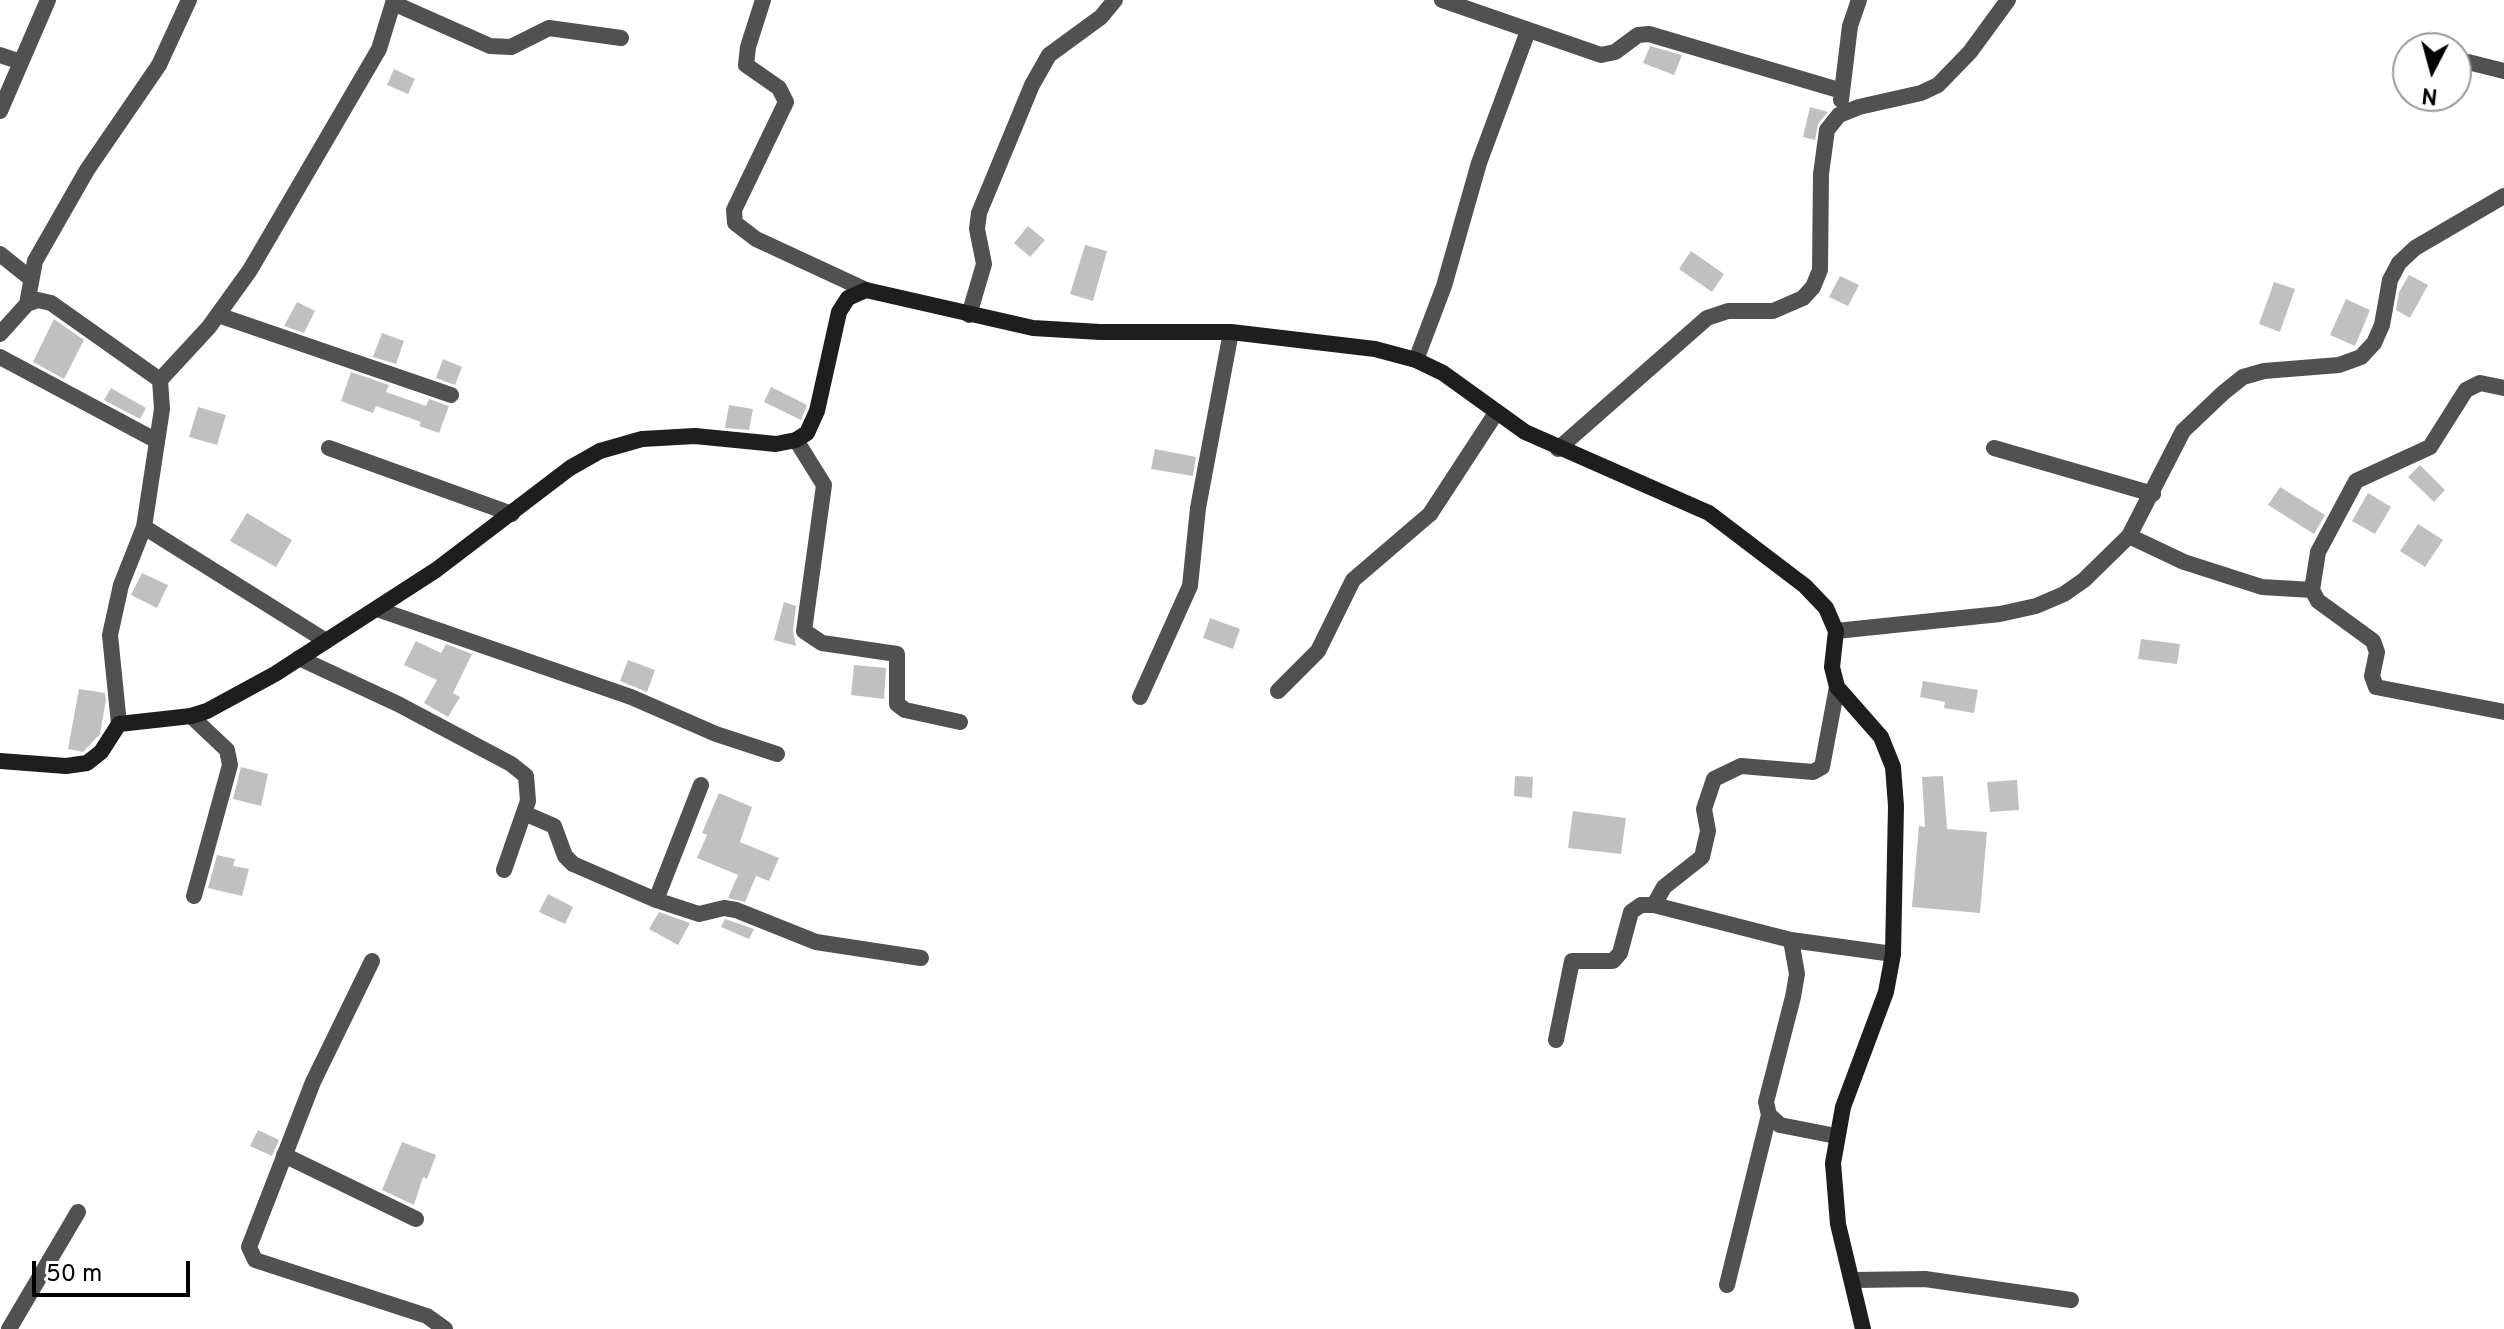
<!DOCTYPE html>
<style>
body{margin:0}
#map{position:relative;width:2504px;height:1329px;overflow:hidden;background:#fff;font-family:Overpass,sans-serif}
canvas{display:block}
.north{position:absolute;left:2392px;top:32px;width:80px;height:80px;box-sizing:border-box;background:#fff;border:2px solid #999;border-radius:50%;rotate:186deg;font-size:22px;font-weight:700;line-height:32px;text-align:center;color:#000}
.north::after{content:'';display:block;margin:auto;width:28px;height:36px;background:#000;clip-path:polygon(50% 0,100% 100%,50% 72%,0 100%)}
.scale{position:absolute;left:32px;top:1261px;width:158px;height:36px;box-sizing:border-box;border:4px solid #000;border-top:0;padding-left:10px;font-size:24px;line-height:28px;white-space:nowrap;color:#000;-webkit-text-stroke:6px #fff;paint-order:stroke}
</style>
<div id="map">
<canvas width="2504" height="1329"></canvas>
<div class="north">N</div>
<div class="scale">50 m</div>
</div>
<script>
const g = document.querySelector('canvas').getContext('2d');
g.lineJoin = 'round';
function fillPath(path, color) { g.fillStyle = color; g.fill(path, 'evenodd'); }
const poly = rows => new Path2D(rows.map(r => 'M' + r).join(''));
function stroke(path, color, width, dash) { g.strokeStyle = color; g.lineWidth = width; g.lineCap = dash ? 'butt' : 'round'; g.setLineDash(dash || []); g.stroke(path); }
fillPath(poly([
 [1650,46,1682,55,1674,75,1643,63],
 [394,69,415,79,408,94,387,85],
 [1810,107,1828,112,1818,124,1815,140,1803,137],
 [1028,226,1045,240,1030,257,1014,243],
 [1085,245,1107,251,1093,301,1070,294],
 [1691,251,1724,274,1712,292,1679,269],
 [2409,275,2428,285,2410,318,2396,310,2399,292],
 [1840,276,1859,285,1848,306,1829,297],
 [2274,282,2295,289,2280,332,2259,324],
 [2346,299,2370,310,2355,346,2330,335],
 [297,302,315,311,304,333,284,326],
 [54,319,84,340,64,379,33,362],
 [382,333,404,341,396,364,373,357],
 [443,359,462,367,455,385,436,378],
 [351,372,389,385,386,392,426,406,429,399,449,406,439,433,419,426,421,422,376,406,373,413,341,401],
 [771,387,807,405,801,420,764,402],
 [111,388,146,408,140,419,104,400],
 [729,405,753,409,749,430,725,428],
 [198,407,226,415,217,445,189,437],
 [1155,449,1196,457,1193,476,1151,469],
 [2420,465,2445,490,2434,502,2408,477],
 [2280,487,2325,515,2314,534,2268,505],
 [2368,493,2391,507,2375,534,2352,521],
 [247,513,292,540,276,567,230,541],
 [2418,524,2443,540,2425,567,2400,551],
 [142,573,168,585,157,608,131,595],
 [784,602,796,606,793,630,796,646,774,640],
 [1210,618,1240,629,1233,649,1203,638],
 [2141,639,2180,644,2177,664,2138,659],
 [416,641,441,653,446,644,472,654,453,693,460,697,448,717,424,703,437,680,404,665],
 [628,660,655,670,647,692,620,681],
 [854,665,886,668,884,699,851,695],
 [1923,681,1978,690,1974,713,1944,708,1945,702,1920,697],
 [79,689,105,693,106,700,100,734,83,752,68,749],
 [241,767,268,774,261,806,233,799],
 [1515,776,1533,777,1532,798,1514,796],
 [1943,776,1947,829,1987,832,1980,913,1912,907,1919,826,1925,827,1922,777],
 [2017,780,2019,810,1990,812,1987,782],
 [719,793,752,807,740,842,779,858,769,881,756,876,745,902,728,898,738,875,697,858,707,835,702,833],
 [1573,811,1626,818,1621,854,1568,848],
 [217,855,235,859,233,866,249,869,242,896,208,888],
 [548,894,573,907,565,924,539,912],
 [659,912,690,923,678,945,649,929],
 [725,919,754,929,749,939,721,927],
 [258,1130,279,1140,272,1156,250,1146],
 [402,1142,436,1155,427,1179,423,1177,414,1205,382,1190]
]), '#c0c0c0');
stroke(poly([
 [763,0,748,47,746,65,779,88,786,102,734,210,735,223,756,239,866,290],
 [1442,0,1601,55,1615,52,1638,35,1649,34,1842,91],
 [393,3,490,46,511,47,549,28,621,38],
 [0,55,21,62],
 [2468,62,2504,71],
 [1841,100,1850,26,1859,0],
 [0,111,48,0],
 [0,254,30,278],
 [27,304,35,261,87,170,159,65,189,0],
 [218,315,451,395],
 [969,315,984,264,977,229,979,213,1032,85,1049,55,1101,17,1115,0],
 [0,334,27,304,38,300,51,303,160,380,162,409,144,527,121,585,110,635,119,724],
 [0,357,157,441],
 [1416,360,1444,286,1479,163,1528,31],
 [160,380,209,327,250,270,379,49,394,0],
 [2504,388,2480,383,2466,390,2430,447,2356,481,2318,552,2312,590,2318,601,2373,641,2377,652,2372,676,2376,687,2504,712],
 [796,440,824,485,804,631,822,643,897,654,897,704,905,710,960,722],
 [329,448,512,514],
 [1994,448,2153,494],
 [1558,449,1707,318,1728,311,1773,311,1803,298,1813,287,1820,270,1821,174,1827,130,1839,115,1859,107,1921,93,1938,85,1970,52,2008,0],
 [144,527,326,641],
 [2129,536,2184,562,2262,587,2312,590],
 [377,609,631,697,716,734,777,754],
 [1836,631,2000,614,2036,606,2064,594,2084,580,2129,536,2183,431,2223,393,2243,377,2264,371,2339,365,2361,357,2374,343,2382,325,2390,280,2399,263,2415,248,2504,196],
 [299,658,398,704,511,764,526,776,528,801,504,870],
 [1278,691,1318,651,1353,580,1430,514,1496,413],
 [1140,697,1190,586,1198,508,1231,332],
 [191,716,227,750,230,765,194,896],
 [524,813,554,826,565,856,573,864,656,900,699,914,724,908,736,910,816,942,921,958],
 [656,900,701,785],
 [1654,905,1664,887,1702,857,1708,831,1704,809,1714,779,1741,766,1813,772,1822,767,1837,687],
 [1791,940,1797,974,1793,997,1766,1102,1769,1115,1780,1125,1836,1136],
 [372,961,313,1082,249,1247,255,1260,427,1316,445,1329],
 [1556,1040,1572,961,1613,961,1620,953,1631,912,1641,905,1654,905,1791,940,1893,954],
 [284,1155,416,1219],
 [1853,1280,1925,1279,2071,1300],
 [1727,1285,1769,1115],
 [9,1329,78,1212]
]), '#515151', 16);
stroke(poly([
 [0,761,66,766,87,763,101,752,119,724,191,716,207,711,275,674,436,570,570,468,600,451,642,439,695,436,776,444,796,440,807,433,817,411,839,312,848,298,866,290,1033,328,1100,332,1231,332,1375,349,1416,360,1443,373,1525,432,1709,513,1805,586,1826,608,1836,631,1832,667,1837,687,1881,737,1893,767,1896,806,1893,954,1886,992,1843,1107,1833,1163,1838,1224,1863,1329]
]), '#1e1e1e', 16);
</script>
